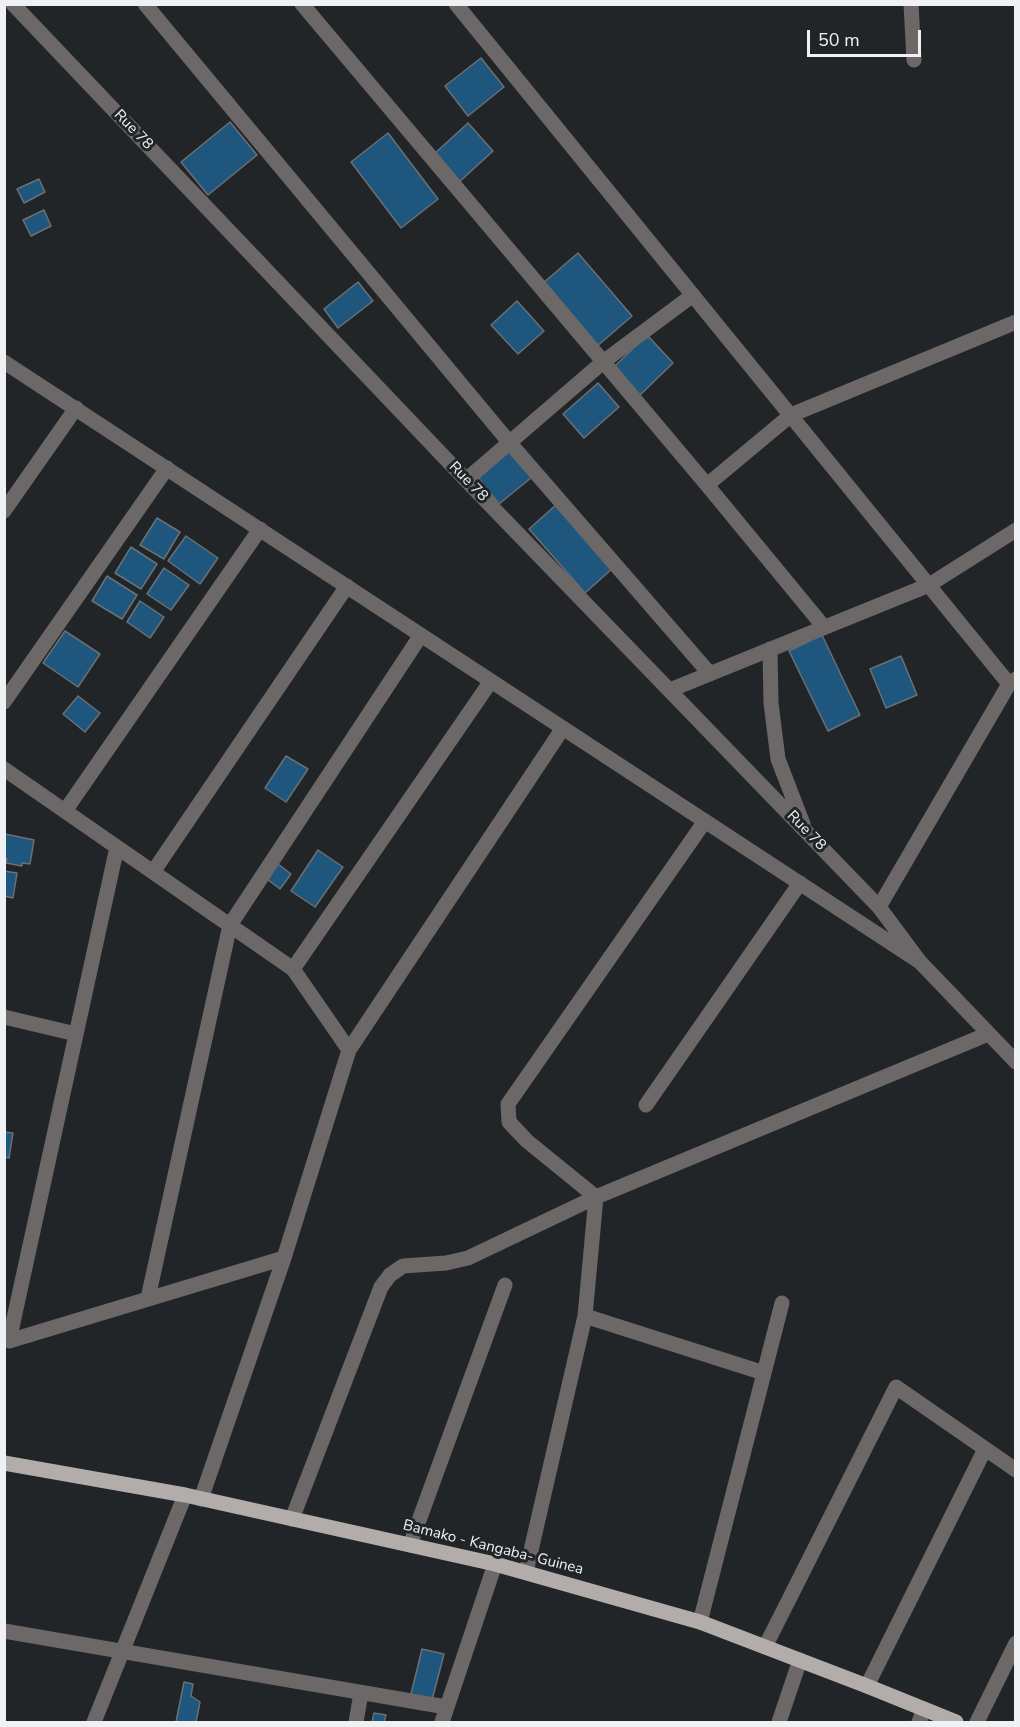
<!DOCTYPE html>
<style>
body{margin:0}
#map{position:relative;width:1020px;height:1727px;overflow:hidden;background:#212528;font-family:"Nunito Sans",sans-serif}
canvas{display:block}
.frame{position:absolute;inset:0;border:6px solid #eff2f4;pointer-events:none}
.scale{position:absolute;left:807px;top:30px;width:114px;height:27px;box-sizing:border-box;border:3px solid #eff2f4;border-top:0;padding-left:8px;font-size:18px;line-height:21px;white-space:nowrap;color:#eff2f4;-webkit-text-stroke:4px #212528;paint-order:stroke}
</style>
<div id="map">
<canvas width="1020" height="1727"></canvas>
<div class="frame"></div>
<div class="scale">50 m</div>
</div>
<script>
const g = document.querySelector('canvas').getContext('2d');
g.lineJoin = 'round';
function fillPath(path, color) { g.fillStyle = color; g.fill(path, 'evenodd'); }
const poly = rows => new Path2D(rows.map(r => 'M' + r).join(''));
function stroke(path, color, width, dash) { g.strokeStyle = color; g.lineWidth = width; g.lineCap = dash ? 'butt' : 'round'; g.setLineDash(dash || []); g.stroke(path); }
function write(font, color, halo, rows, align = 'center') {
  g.font = font + ' "Nunito Sans",sans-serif'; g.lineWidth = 6; g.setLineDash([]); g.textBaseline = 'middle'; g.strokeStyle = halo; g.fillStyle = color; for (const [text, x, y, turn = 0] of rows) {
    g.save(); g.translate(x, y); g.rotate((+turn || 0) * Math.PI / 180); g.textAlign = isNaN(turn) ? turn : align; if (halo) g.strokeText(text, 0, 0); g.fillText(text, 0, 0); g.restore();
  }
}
const building = poly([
 [481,58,504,87,468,116,445,86,481,58],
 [230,122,257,155,208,195,181,162,230,122],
 [468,123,493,151,457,184,432,156,468,123],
 [388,133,438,199,401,228,351,162,388,133],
 [39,179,45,192,24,203,17,189,39,179],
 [44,210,51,226,31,236,23,220,44,210],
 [578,253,632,316,596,347,542,284,578,253],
 [358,282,373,301,338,328,324,309,358,282],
 [517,301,544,331,518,354,491,325,517,301],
 [647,335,673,363,640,395,614,367,647,335],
 [598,383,619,407,584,438,563,414,598,383],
 [510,450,532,477,499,504,477,476,510,450],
 [557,504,613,568,585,593,529,529,557,504],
 [157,518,180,532,164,559,140,545,157,518],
 [186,536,218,558,200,584,168,561,186,536],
 [131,547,157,564,141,589,115,573,131,547],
 [164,568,189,585,171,610,147,594,164,568],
 [107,576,137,595,122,619,92,601,107,576],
 [140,601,164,617,150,638,127,622,140,601],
 [65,631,100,654,78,687,43,663,65,631],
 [822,635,860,715,828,731,789,651,822,635],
 [901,656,917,695,886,708,870,669,901,656],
 [78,696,100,713,85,732,63,714,78,696],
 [286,756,308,769,286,802,265,788,286,756],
 [5,834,34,840,30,864,22,863,22,866,6,863,7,859,4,859,5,834],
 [318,850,343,867,315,907,291,891,318,850],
 [274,861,291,874,280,889,263,876,274,861],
 [4,871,17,873,13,898,4,896,4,871],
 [4,1132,13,1133,9,1158,4,1157,4,1132],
 [422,1649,444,1654,432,1700,411,1694,422,1649],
 [184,1682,193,1684,191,1696,200,1702,196,1722,176,1722,184,1682],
 [374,1713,386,1715,384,1722,372,1722,374,1713]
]);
fillPath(building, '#1e567d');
stroke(building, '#6b7074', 1.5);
stroke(poly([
 [13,4,466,480,879,907,920,962],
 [145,4,509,442,710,674],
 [302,4,707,485,824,627],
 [456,4,1009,684],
 [911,4,914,60],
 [4,362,920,962,1016,1062],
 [466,480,603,362,693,295],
 [707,485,791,415,1016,322],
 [4,511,76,408],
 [770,649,771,703,778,759,803,824],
 [670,690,929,585,1016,530],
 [4,702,167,468],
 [4,769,293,969,349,1050],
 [65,811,260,529],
 [117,847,9,1341,284,1258],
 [153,872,347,586],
 [879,907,1009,684,1016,679],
 [293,969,491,681],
 [4,1017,76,1034],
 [646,1105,800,883],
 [148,1298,230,925,421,635],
 [585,1316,764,1373],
 [201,1499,284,1258,349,1050,563,728],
 [292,1519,381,1287,390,1275,403,1266,446,1263,468,1258,596,1197,988,1034],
 [410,1545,505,1285],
 [526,1572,585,1316,596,1197,527,1141,509,1122,508,1104,705,821],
 [700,1622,782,1303],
 [4,1631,446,1707],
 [765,1647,896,1387,1016,1470],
 [867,1686,985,1449],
 [94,1722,185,1495],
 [356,1722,361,1693],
 [442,1722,495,1564],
 [779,1722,800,1660],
 [919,1722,924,1709],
 [977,1722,1016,1643]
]), '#6b6867', 15);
stroke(poly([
 [4,1463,185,1495,495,1564,700,1622,867,1686,956,1722]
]), '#b2acaa', 15);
write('15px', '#eff2f4', '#212528', [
 ["Rue 78",133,130,46],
 ["Rue 78",468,482,46],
 ["Rue 78",806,831,46],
 ["Bamako - Kangaba- Guinea",493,1548,14]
]);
</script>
